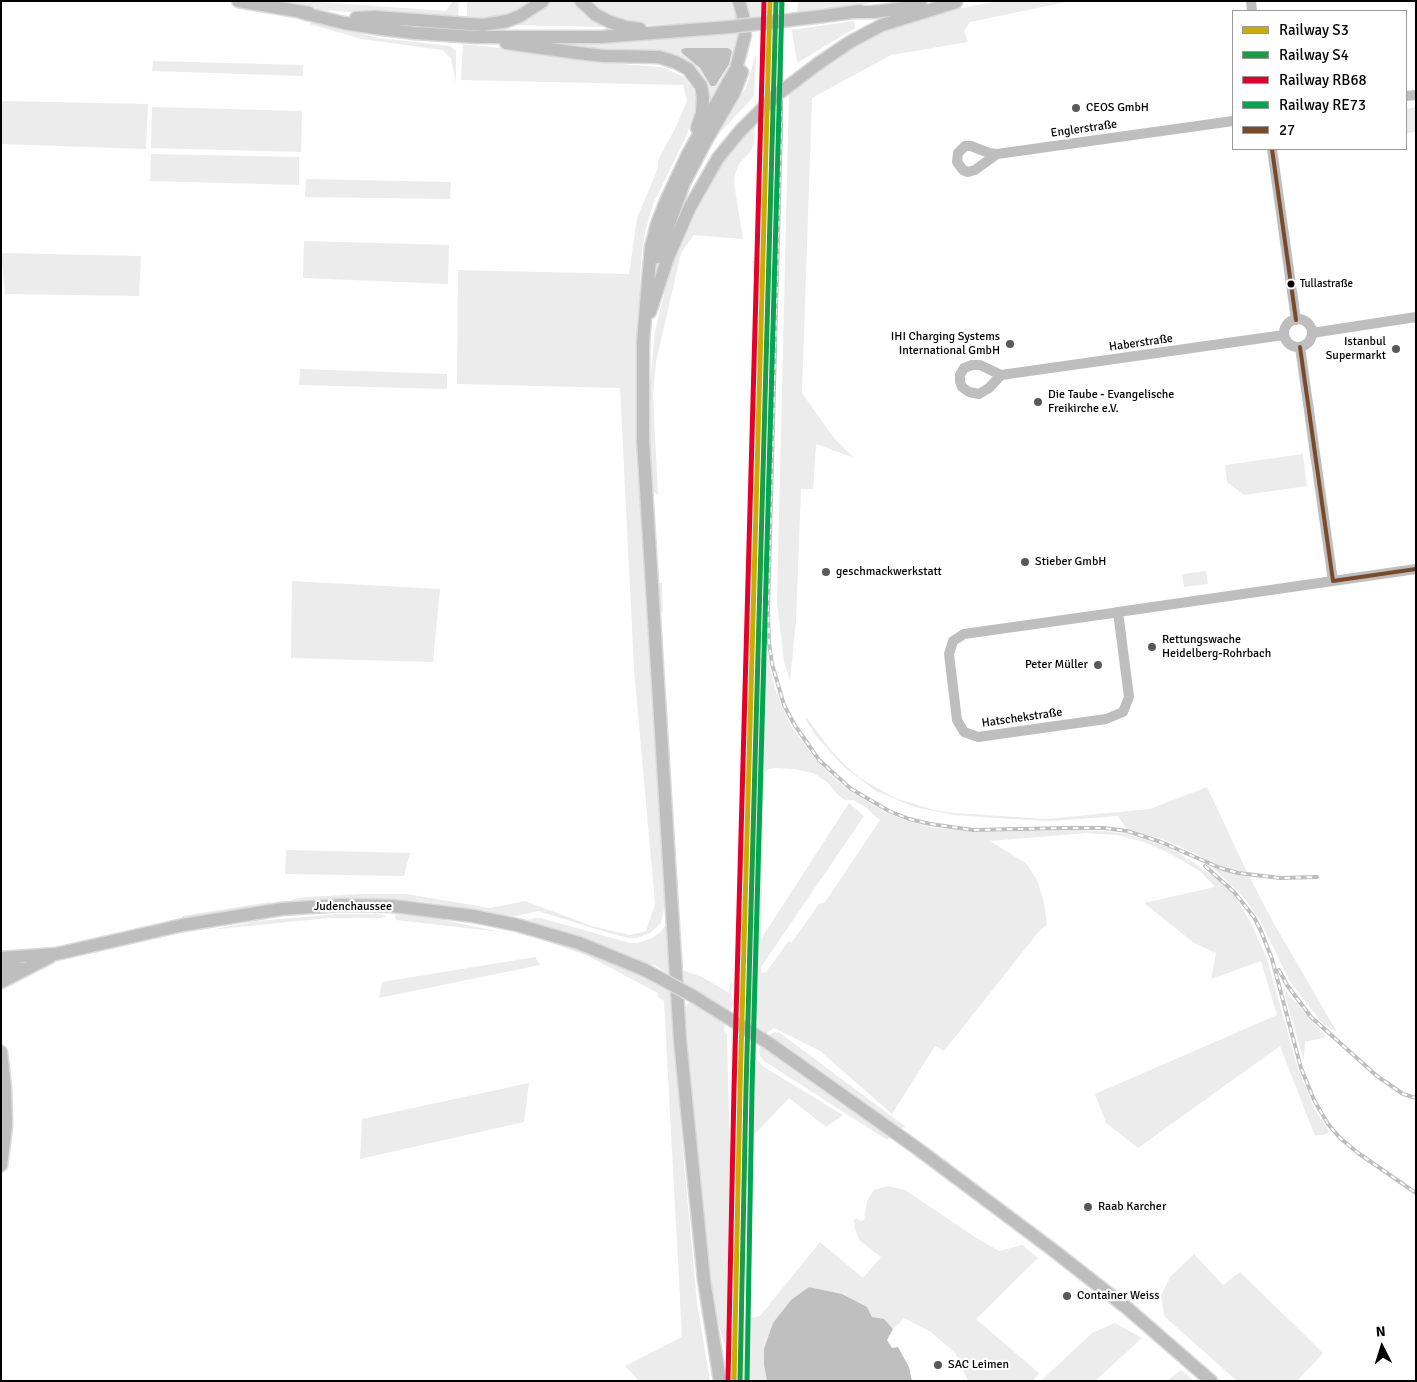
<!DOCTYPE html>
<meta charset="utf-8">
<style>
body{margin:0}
#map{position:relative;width:1417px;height:1382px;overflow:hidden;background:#fff;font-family:Signika,sans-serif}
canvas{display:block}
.frame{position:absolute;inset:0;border:2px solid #000;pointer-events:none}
.legend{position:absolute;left:1232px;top:10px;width:175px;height:140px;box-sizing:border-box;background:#fff;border:1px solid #999;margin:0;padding:6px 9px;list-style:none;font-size:15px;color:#000}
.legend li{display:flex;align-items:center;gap:10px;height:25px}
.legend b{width:25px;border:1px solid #999}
.north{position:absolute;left:1357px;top:1322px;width:50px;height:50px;-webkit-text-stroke:4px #fff;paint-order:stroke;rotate:355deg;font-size:14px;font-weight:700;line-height:20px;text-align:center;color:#000}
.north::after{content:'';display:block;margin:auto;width:18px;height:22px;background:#000;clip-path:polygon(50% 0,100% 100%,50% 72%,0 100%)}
</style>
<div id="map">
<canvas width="1417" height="1382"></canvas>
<div class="frame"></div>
<ul class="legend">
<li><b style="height:6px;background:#caad03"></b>Railway S3</li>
<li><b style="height:6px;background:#1a9d47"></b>Railway S4</li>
<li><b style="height:6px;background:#e4002b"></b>Railway RB68</li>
<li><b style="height:6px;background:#00a651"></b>Railway RE73</li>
<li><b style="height:6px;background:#7a4b2a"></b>27</li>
</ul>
<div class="north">N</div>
</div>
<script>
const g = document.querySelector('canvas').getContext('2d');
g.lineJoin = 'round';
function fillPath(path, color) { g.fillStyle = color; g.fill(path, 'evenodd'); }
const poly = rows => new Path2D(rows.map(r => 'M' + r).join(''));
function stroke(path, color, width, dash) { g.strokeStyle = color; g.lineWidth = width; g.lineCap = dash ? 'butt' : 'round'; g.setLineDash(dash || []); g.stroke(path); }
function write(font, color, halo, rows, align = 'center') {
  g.font = font + ' Signika,sans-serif'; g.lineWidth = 4.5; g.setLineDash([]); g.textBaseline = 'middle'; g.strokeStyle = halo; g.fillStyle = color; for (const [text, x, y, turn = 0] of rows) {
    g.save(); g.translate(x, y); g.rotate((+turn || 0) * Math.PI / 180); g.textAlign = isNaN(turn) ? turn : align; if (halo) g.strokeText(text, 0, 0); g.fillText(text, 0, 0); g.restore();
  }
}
fillPath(poly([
 [273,1,319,2,446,11,453,1,459,1,458,18,316,10],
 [467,1,538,1,529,8,495,20,467,20],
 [547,1,577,1,610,27,509,25],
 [588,1,733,1,739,19,725,20,725,22,709,24,640,25,628,23,599,11],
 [744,1,762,1,760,17,748,18],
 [765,1,763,149,758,149,761,39],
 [798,1,885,1,830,9,797,12],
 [998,1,1071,1,970,22,964,31,968,42,891,55,812,98,802,393,834,438,854,458,816,444,813,489,801,489,796,621,790,681,784,662,777,602,789,93,805,78,864,40,904,23,952,10],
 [854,21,855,28,797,63,792,30],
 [313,22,379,38,450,46,456,51,456,83,451,58,442,50,362,39,309,24],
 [740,33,737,57,705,111,697,71,604,51,541,43,577,40,648,40],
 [463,44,520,50,620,64,662,67,684,77,689,84,692,85,696,100,694,114,685,139,653,204,645,232,641,261,637,390,665,866,665,905,661,923,650,933,637,938,629,938,606,932,538,911,513,917,419,901,339,899,287,902,294,899,306,897,361,894,407,894,490,908,525,901,592,926,630,935,646,931,655,904,634,669,620,388,457,384,458,270,629,274,637,218,658,168,658,160,676,127,687,101,683,85,461,80],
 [756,53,754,96,719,134,747,85],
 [153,61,303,65,303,76,152,71],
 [1,101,148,104,146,149,1,144],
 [152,107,302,111,301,152,151,148],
 [1416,107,1416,132,1406,133,1406,109],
 [756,122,754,143,751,151,739,164,735,174,734,183,743,239,694,235,681,253,656,362,653,395,658,495,651,489,649,441,649,395,655,332,667,282,673,259,695,210,722,161],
 [151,154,299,157,299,185,150,181],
 [306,179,451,182,450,199,305,197],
 [304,241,449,245,448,284,303,278],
 [1,253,141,256,139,296,5,294],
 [752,261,760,261,739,1011,736,990,741,859,754,344,754,278],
 [300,369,447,374,447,389,299,385],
 [1303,454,1307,486,1244,495,1227,482,1225,465],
 [1206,571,1208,584,1184,587,1182,574],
 [292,581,440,589,433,662,291,658],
 [657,583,662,583,663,612,659,611],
 [760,658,768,658,774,685,782,706,791,726,817,761,833,777,849,791,887,813,908,821,929,827,973,832,1067,830,1104,831,1127,834,1168,847,1196,864,1219,881,1234,894,1252,925,1267,959,1298,1069,1315,1110,1330,1133,1315,1136,1280,1046,1138,1148,1106,1123,1095,1094,1277,1015,1261,961,1211,979,1216,953,1194,943,1144,903,1215,887,1201,872,1171,854,1144,842,1117,835,1087,833,990,841,1027,864,1038,882,1044,903,1047,925,1040,930,944,1051,935,1046,892,1114,820,1051,774,1028,765,1034,750,1024],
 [774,768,794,769,813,773,827,782,838,795,845,800,853,800,865,807,880,820,825,902,819,904,792,942,788,942,766,972,763,973,761,972,761,967,864,816,849,803,761,939,764,774,767,770],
 [807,718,831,750,845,765,860,778,895,798,934,810,954,813,1046,819,1150,809,1207,787,1248,874,1273,922,1337,1032,1322,1023,1289,980,1260,920,1242,895,1200,856,1168,841,1127,829,1118,816,1052,821,1012,819,954,815,914,807,876,791,844,767,816,736,805,719],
 [286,850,410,853,404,876,285,874],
 [270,902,269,905,183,919,183,916,200,913],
 [378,907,439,912,525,930,610,960,645,976,645,978,672,993,682,1141,697,1303,710,1381,639,1381,625,1366,682,1337,664,1001,658,997,658,993,588,956,518,931,452,917,389,909,327,911,289,914,286,912],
 [339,914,375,914,388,916,380,918,328,918,210,930,257,921],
 [397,914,423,916,501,932,396,920,395,916],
 [535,918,541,918,630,943,638,943,652,938,659,933,668,923,671,976,655,965,645,964,581,937,526,920],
 [535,957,540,965,379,998,382,982],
 [682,970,702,977,729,993,730,985,734,982,731,990,733,1004,731,1011,683,983],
 [1283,988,1326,1037,1305,1042,1304,1061],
 [690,1001,725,1022,724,1031,727,1034,730,1156,726,1351,718,1322,700,1216,685,1007],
 [731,1026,738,1030,729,1381,728,1374,733,1156],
 [774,1032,780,1033,906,1127,900,1128,768,1036],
 [761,1045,891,1136,887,1140,764,1061,760,1056,759,1051],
 [753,1046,756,1049,756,1059,764,1067,843,1115,826,1127,789,1098,753,1136],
 [529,1083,524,1122,360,1159,362,1119],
 [888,1186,905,1190,975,1237,999,1251,1022,1245,1038,1258,976,1319,1039,1373,1033,1381,968,1381,956,1354,931,1332,904,1318,893,1329,883,1319,872,1317,866,1307,842,1294,809,1287,764,1365,767,1381,742,1381,743,1331,746,1319,760,1316,820,1242,863,1278,881,1257,859,1240,855,1229,854,1221,856,1218,860,1221,864,1220,867,1201,874,1190],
 [1194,1254,1223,1285,1240,1272,1323,1353,1297,1381,1237,1381,1164,1316,1161,1295,1171,1276],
 [1115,1323,1142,1338,1095,1381,1041,1381,1092,1333],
 [1181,1370,1194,1381,1167,1381]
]), '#ececec');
fillPath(poly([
 [685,48,728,48,732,51,729,64,715,86,711,86,700,68,682,53,681,50],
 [809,1287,842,1294,867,1307,872,1317,884,1319,893,1329,887,1340,892,1348,898,1347,909,1367,912,1381,767,1381,764,1365,764,1349,773,1323,791,1300]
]), '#bfbfbf');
const major = poly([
 [238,1,309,13],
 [581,1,596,15,610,22,626,27,640,29],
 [739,1,743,16,745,35],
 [854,12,873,12,921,6],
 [303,13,344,23,382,29,415,33,476,37,601,37,730,27],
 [824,16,860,11],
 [356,18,375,17,483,25,507,21,520,16,543,1],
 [506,43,578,53,604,56,659,57,675,62,688,69,701,86,703,98,702,113,697,128],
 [819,63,850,42,882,25,956,2],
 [657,257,684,183,707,139,734,93,742,72],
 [650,312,668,257,690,207,718,158,741,130],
 [1,958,56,954,183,925,282,909,341,905,393,906,473,916,517,925,579,943,645,970],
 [1,969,24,969],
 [1,982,50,957],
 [693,996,770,1044,918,1149,1053,1250,1127,1308,1211,1381],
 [1,1052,5,1088,6,1126,1,1165],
 [720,1381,704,1280,680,1040,643,440,643,342,651,247,657,224,666,201,688,154,736,69,745,35]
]);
stroke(major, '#dbdbdb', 15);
stroke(poly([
 [1251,1,1252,11],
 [1406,96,1416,95],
 [1272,149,1296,320],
 [997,154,975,170,968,172,963,170,957,162,958,153,965,146,971,146,989,153,997,154,1233,121],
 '1284 333a14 14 0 1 1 28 0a14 14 0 1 1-28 0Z',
 [1312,333,1416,317],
 [1300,347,1333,581],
 [1001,375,989,388,979,394,969,392,962,387,960,382,960,375,964,368,972,365,980,365,1001,375,1284,335],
 [1118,612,1129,697,1123,712,1106,719,978,737,964,732,957,720,949,654,953,641,964,634,1113,613,1118,612,1146,608,1416,569]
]), '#bebebe', 10);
stroke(major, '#bebebe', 12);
const rail = poly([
 [781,1,781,125,768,610,769,643,772,664,784,705,794,724,819,760,851,789,889,811,909,819,930,824,973,830,1067,828,1104,828,1127,831,1161,842,1220,868,1238,873,1280,878,1317,877],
 [1205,866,1234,892,1254,917,1261,931,1272,959,1301,1068,1314,1100,1328,1124,1340,1138,1358,1153,1416,1193],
 [1279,970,1287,985,1311,1017,1377,1076,1403,1094,1416,1098]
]);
stroke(rail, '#bebebe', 4);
stroke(rail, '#fff', 2, [5.5]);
const majorBridge = poly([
 [730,27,824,16],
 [741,130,774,97,819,63],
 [645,970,693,996]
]);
stroke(majorBridge, '#dbdbdb', 15, []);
stroke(majorBridge, '#bebebe', 12);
stroke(poly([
 [1272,149,1296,320],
 [1300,347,1333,581,1416,569]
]), '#7a4b2a', 4);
stroke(poly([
 [734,1381,740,1089,770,1]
]), '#caad03', 5);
stroke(poly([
 [740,1381,746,1089,776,1]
]), '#1a9d47', 5);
stroke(poly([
 [728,1381,734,1089,764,1]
]), '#e4002b', 5);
stroke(poly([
 [747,1381,752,1089,782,1]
]), '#00a651', 5);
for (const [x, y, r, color] of [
 [1076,108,5,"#595959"],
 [1291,284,4.5,"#000"],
 [1010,344,5,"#595959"],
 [1396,349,5,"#595959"],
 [1038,402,5,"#595959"],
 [1025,562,5,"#595959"],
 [826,572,5,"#595959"],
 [1152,647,5,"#595959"],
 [1098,665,5,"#595959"],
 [1088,1207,5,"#595959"],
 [1067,1296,5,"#595959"],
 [938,1365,5,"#595959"]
]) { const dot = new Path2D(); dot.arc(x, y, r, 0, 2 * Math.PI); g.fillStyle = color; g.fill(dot); stroke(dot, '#fff', 2); }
write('11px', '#000', '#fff', [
 ["Tullastraße",1300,284]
], 'left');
write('12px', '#000', '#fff', [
 ["CEOS GmbH",1086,108],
 ["IHI Charging Systems",1000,337,"right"],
 ["International GmbH",1000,351,"right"],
 ["Istanbul",1386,342,"right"],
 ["Supermarkt",1386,356,"right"],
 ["Die Taube - Evangelische",1048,395],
 ["Freikirche e.V.",1048,409],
 ["Stieber GmbH",1035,562],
 ["geschmackwerkstatt",836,572],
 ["Rettungswache",1162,640],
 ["Heidelberg-Rohrbach",1162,654],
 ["Peter Müller",1088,665,"right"],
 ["Raab Karcher",1098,1207],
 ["Container Weiss",1077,1296],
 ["SAC Leimen",948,1365]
], 'left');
write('12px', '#000', '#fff', [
 ["Englerstraße",1084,129,-8],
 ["Haberstraße",1141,343,-8],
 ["Hatschekstraße",1022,718,-8],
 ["Judenchaussee",353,907]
]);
</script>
